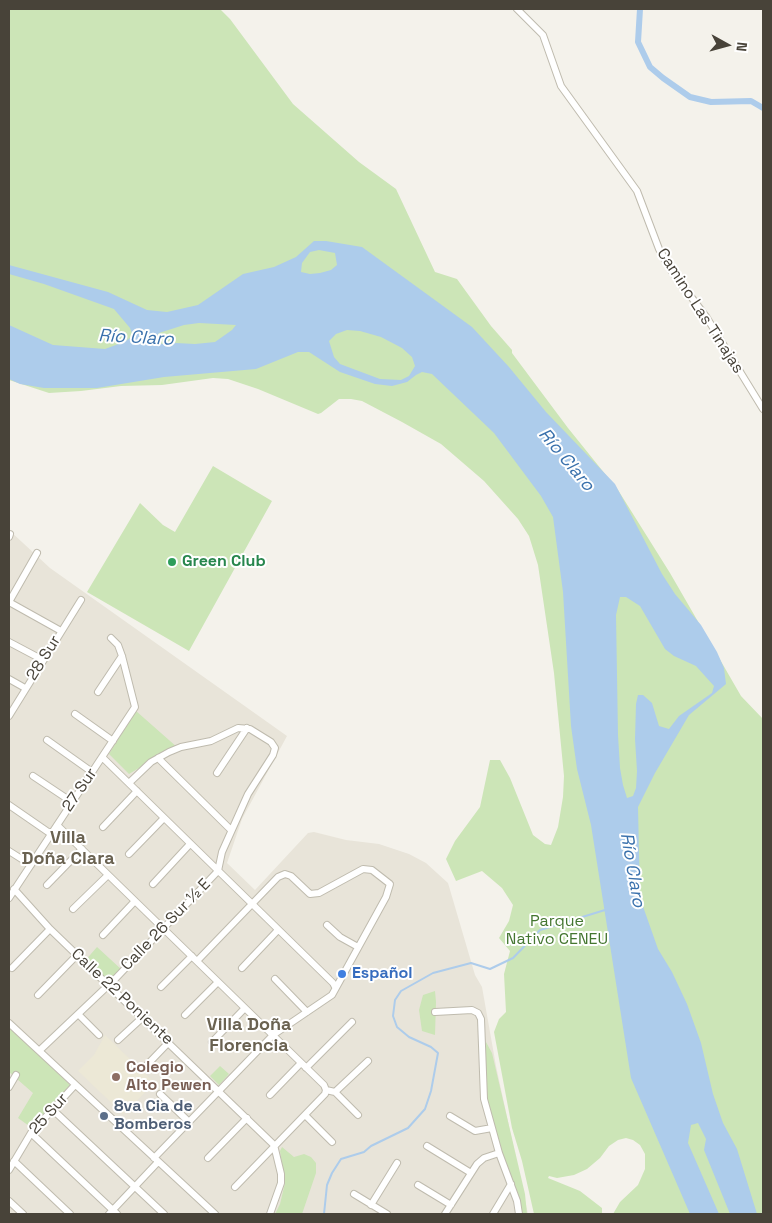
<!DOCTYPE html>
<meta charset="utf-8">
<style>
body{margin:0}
#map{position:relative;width:772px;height:1223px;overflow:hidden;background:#f4f2eb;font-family:"Space Grotesk",sans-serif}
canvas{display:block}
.frame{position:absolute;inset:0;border:10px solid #484339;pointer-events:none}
.north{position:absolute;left:702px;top:20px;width:50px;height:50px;-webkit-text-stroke:4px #fff;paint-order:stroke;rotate:97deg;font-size:14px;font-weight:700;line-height:20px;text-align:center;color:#484339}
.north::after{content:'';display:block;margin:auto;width:18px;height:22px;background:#484339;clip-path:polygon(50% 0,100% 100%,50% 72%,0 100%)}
</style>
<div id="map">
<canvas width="772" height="1223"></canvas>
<div class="frame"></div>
<div class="north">N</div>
</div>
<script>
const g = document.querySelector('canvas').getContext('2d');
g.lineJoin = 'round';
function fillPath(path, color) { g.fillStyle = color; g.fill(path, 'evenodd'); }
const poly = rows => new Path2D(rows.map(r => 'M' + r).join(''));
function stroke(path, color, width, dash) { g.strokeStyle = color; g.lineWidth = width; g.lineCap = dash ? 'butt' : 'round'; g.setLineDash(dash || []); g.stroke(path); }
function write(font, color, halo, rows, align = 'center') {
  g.font = font + ' "Space Grotesk",sans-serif'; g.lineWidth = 4; g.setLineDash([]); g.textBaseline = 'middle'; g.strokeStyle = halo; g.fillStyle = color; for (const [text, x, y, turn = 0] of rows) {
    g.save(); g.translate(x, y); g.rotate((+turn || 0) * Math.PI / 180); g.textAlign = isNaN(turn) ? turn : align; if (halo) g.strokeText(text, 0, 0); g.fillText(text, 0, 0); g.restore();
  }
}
fillPath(poly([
 [9,530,50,568,287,736,242,819,227,863,255,890,308,833,314,832,346,840,379,844,409,854,426,863,448,883,475,975,482,987,496,1066,528,1214,9,1214]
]), '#e8e4d9');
fillPath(poly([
 [105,1035,155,1083,123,1114,78,1071,94,1055]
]), '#ece8d6');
fillPath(poly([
 [9,9,220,9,230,19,293,104,359,162,396,189,435,272,457,279,491,326,512,350,512,353,568,428,618,490,670,573,741,696,763,719,763,1214,613,1214,620,1202,638,1185,645,1169,645,1154,640,1145,633,1140,626,1138,618,1140,609,1146,600,1158,587,1169,574,1175,557,1178,549,1176,548,1178,580,1191,602,1208,602,1214,534,1214,522,1161,512,1128,494,1032,499,1019,506,1012,504,974,510,951,499,938,509,921,513,905,502,888,482,871,456,881,446,859,455,841,480,807,490,760,500,760,510,778,533,835,545,844,551,845,558,827,563,797,564,776,554,673,538,565,529,536,518,519,484,481,441,444,402,422,362,401,351,399,339,399,321,413,318,414,258,389,228,379,213,378,162,385,121,386,81,391,49,393,9,380],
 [213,466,272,501,189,651,87,592,140,503,163,525,175,532],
 [136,711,178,748,154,759,129,774,109,754],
 [97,947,122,970,109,984,84,962],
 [435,991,436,1002,435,1035,422,1031,419,1010,423,995],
 [9,1027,70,1085,32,1128,18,1118,33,1093,9,1072],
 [486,1042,492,1053,525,1194,527,1214,522,1214,499,1148,487,1106,485,1089],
 [220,1066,229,1074,219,1085,210,1076],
 [282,1147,294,1157,304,1154,311,1157,316,1163,316,1173,302,1214,275,1214,280,1204,285,1183,280,1151]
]), '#cce5b7');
fillPath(poly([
 [314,241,326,241,362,247,472,327,509,367,546,412,615,484,662,574,675,594,701,625,717,652,724,668,726,684,689,715,655,773,638,807,640,898,658,949,672,972,687,1004,701,1043,713,1094,723,1123,737,1149,757,1214,730,1214,704,1150,706,1139,698,1123,691,1125,688,1143,719,1214,690,1214,631,1078,591,825,577,769,571,726,563,592,553,517,541,496,494,433,432,374,422,372,416,375,407,382,392,386,375,384,340,372,309,352,298,352,256,369,164,377,97,388,44,388,20,384,9,379,9,325,53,345,105,349,124,342,133,336,130,328,114,309,44,284,9,274,9,265,108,292,147,310,167,312,198,305,243,274,274,267,296,257],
 [319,250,335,253,337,265,331,270,320,273,310,274,301,272,302,263,310,252],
 [199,323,236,325,232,330,215,342,195,344,176,343,162,344,155,339,159,333,184,325],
 [347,330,360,331,381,337,402,348,412,357,415,366,409,376,401,380,380,379,340,364,334,357,329,341,336,334],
 [620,597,626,597,640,606,665,649,674,656,696,666,714,686,712,693,679,716,669,729,659,726,652,703,643,695,638,695,636,704,635,739,637,771,636,788,633,796,627,798,623,785,620,768,618,735,616,615]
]), '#adcceb');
stroke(poly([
 [324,1214,327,1185,332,1173,341,1159,364,1152,371,1146,408,1128,425,1109,431,1091,438,1053,431,1047,409,1037,397,1027,393,1016,395,1000,401,991,433,973,471,963,490,969,513,958,540,930,605,910]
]), '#adcceb', 2);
stroke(poly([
 [640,9,638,42,650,67,663,78,690,97,711,102,751,101,763,108]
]), '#adcceb', 6);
const minor = poly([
 [517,9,543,35,561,86,637,191,659,249,671,270,707,318,763,409],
 [9,537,10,534],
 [9,602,61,631],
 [9,602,37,553],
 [9,642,43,660],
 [9,679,25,688],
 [98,692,122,656],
 [75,714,113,741],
 [9,716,81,600],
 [47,740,92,772],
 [102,757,333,983,335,987],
 [158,758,231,830],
 [217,773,247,728],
 [33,776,72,802],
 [9,805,51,834],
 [57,825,324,1085,326,1090],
 [103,827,137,791],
 [9,851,31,865],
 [129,854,164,818],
 [153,884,190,844],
 [47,885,82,849],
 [14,889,50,929,274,1145],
 [9,898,135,707,122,656,118,645,111,638],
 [73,909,108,875],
 [327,925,340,937,358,947],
 [103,935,135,901],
 [12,968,50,929],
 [242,968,278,930],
 [275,979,307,1012],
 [161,987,192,956],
 [38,995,77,955],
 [435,1012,472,1010,478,1013,481,1019,484,1099,499,1153,517,1201,519,1214],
 [78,1014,99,1035],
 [185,1015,218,982],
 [9,1023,215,1214],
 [118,1040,143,1017],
 [212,1042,245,1008],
 [39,1051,116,978,218,871,222,852,248,794,273,755,275,748,271,742,250,729,238,728,211,741,181,747,169,752,151,762,129,783],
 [144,1068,169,1042],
 [306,1068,352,1022],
 [9,1087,16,1075],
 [326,1090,335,1092,368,1061],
 [335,1092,358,1115],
 [160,1094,189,1122],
 [270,1095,301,1063],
 [52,1109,164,1214],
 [305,1115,332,1142],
 [450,1116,475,1131,492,1128],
 [31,1133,117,1214],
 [427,1146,471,1173],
 [154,1158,273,1035,332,995,386,897,390,884,372,870,363,869,319,893,310,894,291,876,285,874,278,877,197,961],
 [208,1158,247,1118],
 [14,1161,70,1214],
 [9,1170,31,1133,75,1085],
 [418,1185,451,1205],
 [235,1187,325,1094,326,1090],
 [354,1194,387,1214],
 [9,1201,23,1214],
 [371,1205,397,1163],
 [109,1214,158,1162],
 [270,1214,281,1183,281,1174,274,1145],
 [445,1214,477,1164,484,1158,499,1153],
 [493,1214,511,1184]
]);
stroke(minor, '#bfbbae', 8);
stroke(minor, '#fff', 6);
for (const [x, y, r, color] of [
 [172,562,5,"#2e9e5b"],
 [342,974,5,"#3f7fe0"],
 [116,1077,5,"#8d6e63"],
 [104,1116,5,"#5c6f8a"]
]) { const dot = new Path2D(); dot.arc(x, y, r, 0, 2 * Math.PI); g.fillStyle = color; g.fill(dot); stroke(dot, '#fff', 2); }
write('16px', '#484339', '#fff', [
 ["Camino Las Tinajas",700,311,57],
 ["28 Sur",44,658,-58],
 ["27 Sur",80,790,-56],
 ["Calle 26 Sur ½ E",166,925,-46],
 ["Calle 22 Poniente",122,997,43],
 ["25 Sur",49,1114,-48]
]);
write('bold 16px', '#27864d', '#fff', [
 ["Green Club",182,562]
], 'left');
write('16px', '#447630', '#fff', [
 ["Parque",557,922],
 ["Nativo CENEU",557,940]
]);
write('bold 16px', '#366cbe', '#fff', [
 ["Español",352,974]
], 'left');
write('bold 16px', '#785e54', '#fff', [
 ["Colegio",126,1068],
 ["Alto Pewen",126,1086]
], 'left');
write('bold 16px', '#4e5e75', '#fff', [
 ["8va Cia de",114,1107],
 ["Bomberos",114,1125]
], 'left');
write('italic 18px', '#3a71ac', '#fff', [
 ["Río Claro",136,338,3],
 ["Río Claro",566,460,50],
 ["Río Claro",632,870,80]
]);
write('bold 18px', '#6a6251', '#fff', [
 ["Villa",68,838],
 ["Doña Clara",68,859],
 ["Villa Doña",249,1025],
 ["Florencia",249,1046]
]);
</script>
